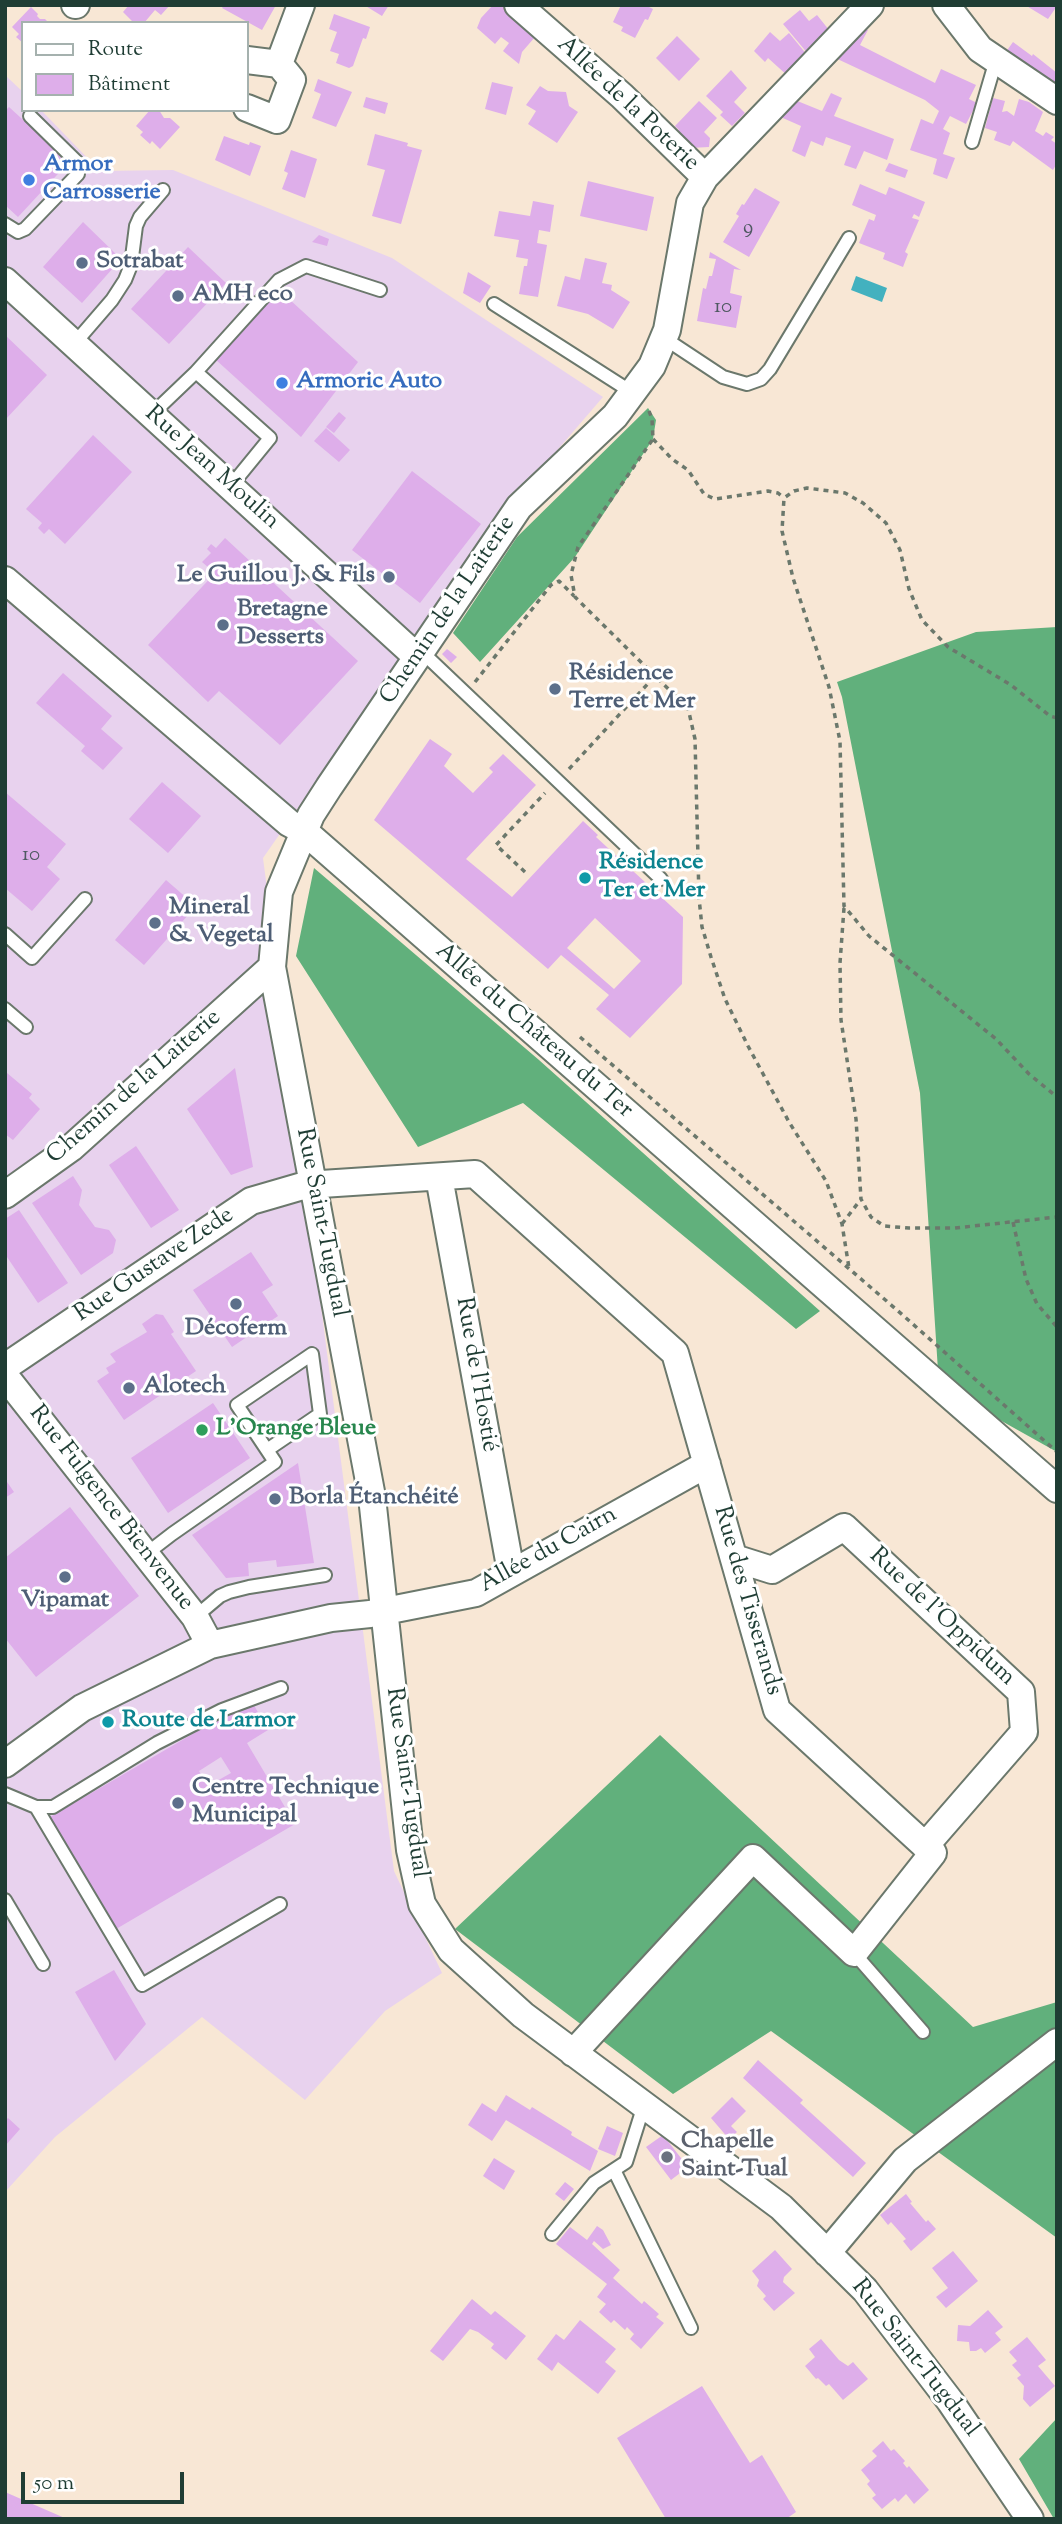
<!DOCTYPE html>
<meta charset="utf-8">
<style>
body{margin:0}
#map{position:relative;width:1062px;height:2524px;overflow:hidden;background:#f8e7d5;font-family:"Sorts Mill Goudy",serif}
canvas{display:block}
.frame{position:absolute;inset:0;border:7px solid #1f3d34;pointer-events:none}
.legend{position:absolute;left:21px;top:21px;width:228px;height:91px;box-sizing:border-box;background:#fff;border:2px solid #a5b1ae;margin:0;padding:9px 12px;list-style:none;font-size:21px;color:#1f3d34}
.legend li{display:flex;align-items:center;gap:14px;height:35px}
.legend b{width:35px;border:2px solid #a5b1ae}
.scale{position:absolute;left:21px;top:2472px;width:163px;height:32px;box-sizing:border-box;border:4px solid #1f3d34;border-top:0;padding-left:9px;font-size:21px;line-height:24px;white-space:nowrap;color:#1f3d34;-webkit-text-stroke:5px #fff;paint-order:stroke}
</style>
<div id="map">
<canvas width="1062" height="2524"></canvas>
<div class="frame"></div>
<ul class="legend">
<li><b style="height:9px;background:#fff"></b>Route</li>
<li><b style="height:19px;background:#deaeea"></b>Bâtiment</li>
</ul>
<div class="scale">50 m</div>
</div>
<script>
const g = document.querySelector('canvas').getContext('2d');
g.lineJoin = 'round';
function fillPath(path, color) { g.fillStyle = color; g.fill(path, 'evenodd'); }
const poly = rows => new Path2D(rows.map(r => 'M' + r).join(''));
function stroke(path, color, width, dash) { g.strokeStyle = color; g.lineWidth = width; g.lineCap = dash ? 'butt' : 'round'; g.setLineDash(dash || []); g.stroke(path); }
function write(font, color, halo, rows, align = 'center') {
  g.font = font + ' "Sorts Mill Goudy",serif'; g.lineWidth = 6; g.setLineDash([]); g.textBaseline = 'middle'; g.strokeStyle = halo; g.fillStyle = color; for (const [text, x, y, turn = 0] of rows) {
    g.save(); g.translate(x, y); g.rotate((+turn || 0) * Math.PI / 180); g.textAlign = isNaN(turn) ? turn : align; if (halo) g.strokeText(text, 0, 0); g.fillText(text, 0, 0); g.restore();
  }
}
fillPath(poly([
 [5,75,23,92,23,110,41,110,100,171,173,170,392,258,603,397,510,505,263,858,394,1871,442,1973,385,2011,305,2100,202,2017,55,2137,5,2192]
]), '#e8d2ee');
fillPath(poly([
 [648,408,656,420,653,439,575,557,480,662,453,633,517,537],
 [1057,627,1057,1452,939,1386,920,1093,842,697,837,682,976,632],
 [314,868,539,1060,820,1311,796,1329,523,1103,418,1147,296,956],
 [660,1735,973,2027,1057,2002,1057,2238,771,2031,673,2094,455,1929],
 [1057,2418,1057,2519,1054,2519,1019,2459]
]), '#61b07c');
fillPath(poly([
 [856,276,887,288,882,302,851,290]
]), '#43b1bf');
fillPath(poly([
 [129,5,170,5,161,15,155,10,144,23,134,23,123,12],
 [224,5,276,5,262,30,222,8],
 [364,5,389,5,382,16],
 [493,5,501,5,535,37,522,52,519,64,503,51,509,43,501,37,495,44,477,28,481,18],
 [621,5,645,5,653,9,648,20,645,19,635,38,621,31,623,27,613,22],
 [1025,5,1057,5,1057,6,1048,19],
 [31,7,38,14,37,16,40,19,45,19,49,23,23,23,23,43,16,37,19,34,12,27],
 [800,10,809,21,817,15,829,30,809,55,783,24],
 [334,14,370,27,366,39,363,38,353,66,349,68,336,63,339,54,330,51,337,32,329,29],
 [861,26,868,30,860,45,935,83,941,69,976,85,969,99,977,103,966,124,950,116,943,129,950,133,943,154,955,158,947,179,933,174,937,159,910,150,921,119,933,124,939,111,925,100,831,56],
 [770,32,780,41,789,33,808,56,789,77,768,58,765,62,754,51],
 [677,36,700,59,679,81,656,58],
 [1013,42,1032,56,1033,54,1057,73,1057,95,1003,56],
 [731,70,747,88,734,102,745,113,732,126,720,115,723,112,706,96],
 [318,79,352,92,336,127,312,118,321,94,314,91],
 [492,82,513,87,506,115,485,109],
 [540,86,548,91,566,92,569,106,578,112,557,143,528,124,536,111,526,105],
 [831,93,842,98,834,116,894,139,887,160,864,151,856,169,844,165,851,146,826,137,823,146,811,141,805,157,792,151,801,126,776,115,790,98,822,111],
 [366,97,388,103,385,114,363,107],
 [993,98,1005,101,1002,112,1007,111,1014,116,1019,99,1029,102,1043,112,1035,131,1043,136,1046,132,1054,137,1051,140,1057,144,1057,163,1053,170,1013,141,1010,146,994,140,997,132,985,128],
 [699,101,717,118,704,132,710,138,709,147,690,148,675,133,679,130,675,126],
 [9,107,69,162,18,217,5,205,5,111],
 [150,110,159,110,164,118,170,118,180,127,160,149,152,141,150,144,140,135,143,132,136,126],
 [375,134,408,143,407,146,422,150,401,224,372,216,385,170,367,165],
 [224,136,249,145,250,142,261,146,250,176,215,160],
 [291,150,317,159,305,198,282,189,288,173,284,171],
 [889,163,908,170,905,178,885,171],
 [588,181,654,197,647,231,580,216],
 [860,184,886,195,889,187,925,202,919,217,914,214,912,218,919,220,905,252,908,254,903,267,883,259,885,253,859,243,869,219,874,221,876,215,852,205],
 [755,188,780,202,749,257,723,242,739,216,736,214,742,204,744,205],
 [533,201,554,205,550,232,539,230,537,243,547,245,538,297,519,294,524,266,527,266,528,259,516,257,519,240,494,236,499,211,530,216],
 [83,222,121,259,82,303,43,267],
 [319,235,329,239,327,246,312,242],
 [188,247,226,283,169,344,131,309],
 [710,252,741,270,734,269,730,293,742,296,736,328,697,321,703,288,706,289,709,276,712,276,716,259,709,258],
 [585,258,607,263,602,283,612,285,611,290,630,302,613,329,588,314,557,306,565,276,580,280],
 [468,272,491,286,480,303,463,293],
 [278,289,358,362,301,437,215,359],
 [5,335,47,375,5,420],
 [339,412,346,418,334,433,326,427],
 [326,428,350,450,339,462,314,441],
 [93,435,132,472,65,544,49,529,44,534,38,528,42,523,26,509],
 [412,471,481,524,420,603,352,550],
 [225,538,358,661,280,745,219,691,208,702,148,645,215,573,202,562,211,553,207,549,211,544,216,548],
 [447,649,457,657,451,663,442,654],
 [63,673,112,716,101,729,123,748,103,770,81,751,85,746,36,703],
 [430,739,452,754,444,766,473,793,493,772,489,768,503,754,536,785,466,859,512,897,583,821,598,835,596,837,683,917,682,984,630,1038,596,1009,609,995,561,955,548,969,374,820],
 [595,918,641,961,614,989,567,948],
 [162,782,201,816,168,853,129,819],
 [5,792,66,844,47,867,60,879,32,911,5,888],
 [166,880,196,906,144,965,115,940],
 [235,1068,253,1167,231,1175,187,1109],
 [7,1073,32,1094,29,1098,40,1109,13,1140,5,1134,5,1075],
 [136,1146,179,1210,151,1228,109,1165],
 [73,1176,82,1190,79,1205,95,1227,109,1230,116,1240,113,1253,81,1275,32,1203],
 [19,1210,68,1283,38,1303,5,1254,5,1219],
 [251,1252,273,1285,262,1292,278,1316,232,1347,193,1290],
 [156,1314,163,1315,174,1332,171,1334,196,1371,124,1420,97,1381,109,1373,106,1368,116,1362,110,1354,147,1332,142,1324],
 [213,1403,250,1458,168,1513,131,1458],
 [298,1463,314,1563,277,1567,276,1560,248,1563,249,1576,226,1578,192,1535],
 [5,1479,14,1492,5,1498],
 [70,1507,139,1596,36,1677,5,1638,5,1558],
 [251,1700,268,1730,247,1743,295,1824,111,1932,45,1820],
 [221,1757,231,1773,208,1786,199,1771],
 [111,1716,115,1722,105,1729,101,1722],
 [114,1970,146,2024,115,2061,75,1992],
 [758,2060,803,2100,800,2103,866,2163,853,2177,743,2078],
 [506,2095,530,2110,532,2107,572,2132,571,2135,598,2151,590,2171,506,2120,492,2141,468,2125,482,2103,496,2112],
 [732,2097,746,2111,731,2126,737,2132,729,2139,711,2118],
 [8,2118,20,2129,5,2146,5,2121],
 [607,2126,623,2133,615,2156,598,2149],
 [663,2135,688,2167,671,2180,646,2147],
 [494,2158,515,2171,504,2190,483,2176],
 [565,2182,574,2189,564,2201,555,2194],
 [906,2194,912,2202,910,2203,926,2222,928,2220,936,2229,911,2251,903,2241,906,2239,891,2222,888,2225,880,2215],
 [597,2226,603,2230,611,2245,603,2249,594,2241,592,2244,620,2270,613,2278,642,2304,644,2301,659,2314,656,2317,664,2323,641,2349,630,2339,634,2334,627,2327,625,2330,614,2320,611,2323,599,2312,606,2304,597,2297,607,2284,556,2244,570,2227,587,2240],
 [775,2250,792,2269,784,2277,783,2282,795,2293,774,2311,763,2299,766,2296,757,2286,759,2280,752,2271],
 [953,2251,978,2281,946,2308,936,2297,948,2288,932,2268],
 [472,2299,491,2315,495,2311,526,2336,506,2360,491,2348,494,2344,478,2332,470,2329,443,2361,430,2351],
 [988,2310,1003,2327,995,2333,1001,2340,985,2353,981,2348,976,2351,970,2351,969,2342,957,2341,958,2325,970,2326],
 [580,2320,616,2349,605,2362,616,2371,598,2394,558,2362,552,2371,537,2359,556,2334,564,2340],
 [1027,2337,1046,2360,1038,2366,1055,2386,1030,2407,1023,2399,1024,2386,1017,2378,1021,2375,1012,2365,1017,2361,1009,2352],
 [821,2339,839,2360,848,2366,853,2362,868,2379,843,2400,829,2384,826,2386,818,2378,816,2379,805,2366,815,2357,809,2349],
 [702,2386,750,2463,762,2455,796,2512,786,2519,666,2519,617,2438],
 [883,2441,891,2451,894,2449,905,2461,903,2463,907,2468,909,2466,929,2490,914,2504,906,2494,898,2502,895,2498,882,2509,872,2498,876,2495,867,2484,870,2481,861,2470,877,2456,872,2451],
 [5,2492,67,2519,5,2519]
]), '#deaeea');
const service = poly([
 [972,142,996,60],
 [5,224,18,232,25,229,78,174,77,162,30,116],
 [494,304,633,393],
 [664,338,723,377,747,384,761,379,770,369,849,238],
 [74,344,112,300,125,280,131,265,136,226,140,217,163,190],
 [196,372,279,280,306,266,380,290],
 [151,415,196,372,270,438,230,487],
 [421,651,661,879],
 [5,934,32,958,85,899],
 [5,1009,26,1027],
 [146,1554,172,1534,275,1462,237,1405,312,1354,320,1414,267,1450],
 [195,1617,220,1596,229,1592,249,1587,325,1575],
 [5,1794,36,1807,53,1807,157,1743,222,1710,281,1688],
 [36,1807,142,1985,280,1904],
 [5,1900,43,1964],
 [854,1953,923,2032],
 [614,2170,691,2328],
 [552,2234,594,2183,626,2162,644,2105]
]);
const minor = poly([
 [75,5,76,5],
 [518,5,622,96,705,177],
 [870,5,705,177,690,203,667,330,652,366,615,416,519,507,329,787,311,815,279,892,272,967,372,1497,410,1850,422,1904,451,1950,523,2015,781,2207,865,2290,950,2401,1030,2519],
 [946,5,980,49,1057,101],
 [247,60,279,64,292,80,277,120,247,108],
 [279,64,301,5],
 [5,281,417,657],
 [5,580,289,823,304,831,1057,1489],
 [439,1177,511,1572],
 [5,1195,71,1148,272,967],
 [5,1367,251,1201,306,1185,475,1174,675,1353,777,1710,933,1853,854,1953,753,1858,573,2053],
 [5,1376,195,1617,210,1645],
 [734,1558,772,1570,844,1527,1021,1692,1024,1732,925,1846],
 [5,1764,82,1708,210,1645,331,1618,370,1614,476,1593,707,1464],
 [827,2253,905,2160,1057,2042]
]);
stroke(service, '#6b786c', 16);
stroke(minor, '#6b786c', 30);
stroke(poly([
 [649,411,652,419,653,439,578,547,571,575,575,597,655,676],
 [653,439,672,459,688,470,704,494,715,499,768,491,778,493,784,498],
 [475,682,551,585,559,581,574,596],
 [1057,718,1050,716,1011,685,948,647,922,620,909,589,900,550,886,523,863,503,845,493,807,488,794,491,784,498,782,531,793,578,829,687,840,741,844,906,869,936,996,1039,1029,1074,1057,1097],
 [569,769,655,676,688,708,695,739,699,898,702,927,711,957,725,999,748,1046,789,1122,826,1181,842,1224,849,1268],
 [525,872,496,845,545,793],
 [844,908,840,963,841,1020,856,1119,861,1199,871,1217,884,1226,909,1228,955,1228,1057,1217],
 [580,1037,897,1310,1057,1452],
 [1013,1222,1026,1279,1037,1304,1057,1327],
 [842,1224,861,1199]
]), '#6b786c', 3.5, [5, 5]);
stroke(service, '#fff', 12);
stroke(minor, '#fff', 26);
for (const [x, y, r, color] of [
 [29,180,7,"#3f7fe0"],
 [82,263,7,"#5c6f8a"],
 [178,296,7,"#5c6f8a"],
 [282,383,7,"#3f7fe0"],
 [389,577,7,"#5c6f8a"],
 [223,625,7,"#5c6f8a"],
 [555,689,7,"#5c6f8a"],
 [585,878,7,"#0f9aa8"],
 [155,923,7,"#5c6f8a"],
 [236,1304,7,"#5c6f8a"],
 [129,1388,7,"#5c6f8a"],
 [202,1430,7,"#2e9e5b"],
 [275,1499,7,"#5c6f8a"],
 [65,1577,7,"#5c6f8a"],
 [108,1722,7,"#0f9aa8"],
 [178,1803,7,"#5c6f8a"],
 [667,2157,7,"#6b7280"]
]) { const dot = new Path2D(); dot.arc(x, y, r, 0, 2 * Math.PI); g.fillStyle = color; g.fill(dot); stroke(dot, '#fff', 2.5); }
write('21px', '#4f5962', null, [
 ["9",748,229],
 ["10",723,308],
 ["10",31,856]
]);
write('24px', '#1f3d34', '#fff', [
 ["Allée de la Poterie",627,105,43],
 ["Rue Jean Moulin",211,469,42],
 ["Chemin de la Laiterie",449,611,-56],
 ["Allée du Château du Ter",533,1032,41],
 ["Chemin de la Laiterie",135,1088,-41],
 ["Rue Saint-Tugdual",320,1223,79],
 ["Rue Gustave Zede",155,1266,-34],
 ["Rue de l'Hostié",475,1375,80],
 ["Rue Fulgence Bienvenue",110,1509,52],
 ["Allée du Cairn",549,1551,-29],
 ["Rue des Tisserands",746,1601,74],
 ["Rue de l'Oppidum",941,1618,43],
 ["Rue Saint-Tugdual",405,1783,82],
 ["Rue Saint-Tugdual",914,2359,52]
]);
write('bold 24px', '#366cbe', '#fff', [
 ["Armor",43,166],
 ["Carrosserie",43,194],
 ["Armoric Auto",296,383]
], 'left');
write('bold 24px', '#4e5e75', '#fff', [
 ["Sotrabat",96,263],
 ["AMH eco",192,296],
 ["Le Guillou J. & Fils",375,577,"right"],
 ["Bretagne",237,611],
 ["Desserts",237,639],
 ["Résidence",569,675],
 ["Terre et Mer",569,703],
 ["Mineral",169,909],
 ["& Vegetal",169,937],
 ["Décoferm",236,1330,"center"],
 ["Alotech",143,1388],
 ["Borla Étanchéité",289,1499],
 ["Vipamat",65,1602,"center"],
 ["Centre Technique",192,1789],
 ["Municipal",192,1817]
], 'left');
write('bold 24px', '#0d838f', '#fff', [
 ["Résidence",599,864],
 ["Ter et Mer",599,892],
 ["Route de Larmor",122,1722]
], 'left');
write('bold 24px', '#27864d', '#fff', [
 ["L'Orange Bleue",216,1430]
], 'left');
write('bold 24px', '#5b616d', '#fff', [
 ["Chapelle",681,2143],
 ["Saint-Tual",681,2171]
], 'left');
</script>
